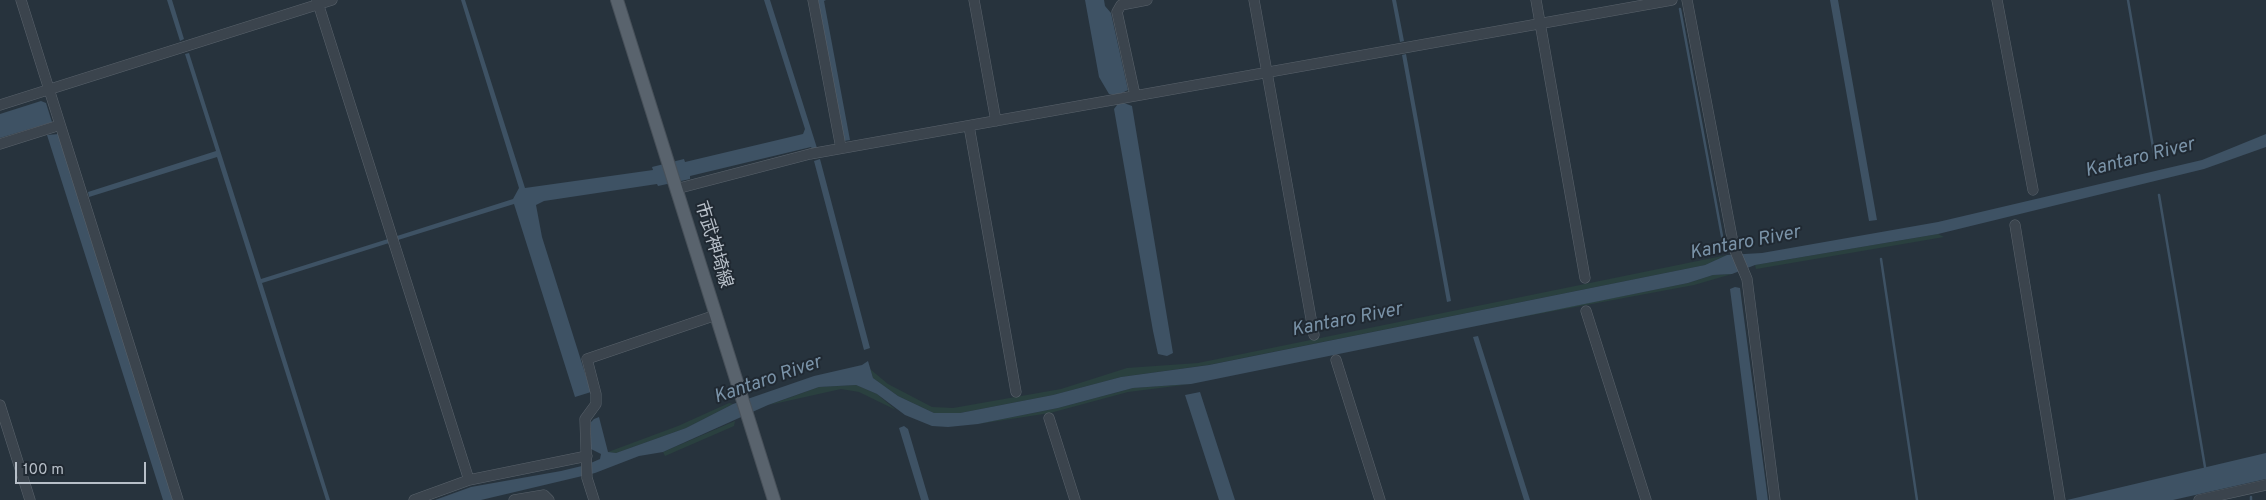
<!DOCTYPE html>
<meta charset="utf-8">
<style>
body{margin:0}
#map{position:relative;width:2266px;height:500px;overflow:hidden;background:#27333d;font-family:Overpass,sans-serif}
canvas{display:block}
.scale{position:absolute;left:15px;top:462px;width:131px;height:22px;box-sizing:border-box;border:2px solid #b7bfc8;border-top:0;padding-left:6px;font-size:15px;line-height:18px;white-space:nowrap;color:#b7bfc8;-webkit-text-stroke:4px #202932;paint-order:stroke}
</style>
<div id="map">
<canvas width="2266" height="500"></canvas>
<div class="scale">100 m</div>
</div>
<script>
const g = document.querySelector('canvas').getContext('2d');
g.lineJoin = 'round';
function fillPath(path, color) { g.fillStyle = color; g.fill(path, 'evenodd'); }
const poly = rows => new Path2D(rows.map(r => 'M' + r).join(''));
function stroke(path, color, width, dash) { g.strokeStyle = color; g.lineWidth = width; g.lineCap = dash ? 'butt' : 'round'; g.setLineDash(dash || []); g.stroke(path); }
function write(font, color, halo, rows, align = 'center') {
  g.font = font + ' Overpass,"Noto Sans JP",sans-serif'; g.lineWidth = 4; g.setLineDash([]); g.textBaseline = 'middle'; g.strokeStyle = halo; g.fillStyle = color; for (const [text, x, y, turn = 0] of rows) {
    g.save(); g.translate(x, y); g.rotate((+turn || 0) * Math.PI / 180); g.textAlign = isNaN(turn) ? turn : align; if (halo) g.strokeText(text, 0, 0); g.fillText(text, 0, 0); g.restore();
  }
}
fillPath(poly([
 [1938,234,1944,237,1756,269,1755,265],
 [1727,255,1705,265,1208,365,1121,377,1053,395,960,413,934,413,898,396,873,378,870,369,888,384,932,407,953,408,1061,389,1127,368,1198,363],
 [1732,274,1694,285,1473,326,1688,283,1713,275],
 [1191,384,1128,392,1050,413,978,424,1058,408,1133,388],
 [856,385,877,394,896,410,859,392,841,389,769,405,819,387],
 [729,403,733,404,686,428,616,453,608,452,678,426],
 [735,421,734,426,665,456,663,452]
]), '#2a403f');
fillPath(poly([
 [167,0,172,0,184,39,180,41],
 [461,0,465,0,525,188,653,170,652,167,684,159,685,162,803,134,805,129,764,0,770,0,817,148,812,149,811,147,690,176,690,179,658,186,657,184,544,201,536,205,542,237,591,392,575,397,514,204,398,240,397,236,513,199,519,188],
 [818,0,826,0,824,1,850,140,844,141],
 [1085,0,1104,0,1105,6,1111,13,1128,90,1122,93,1124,103,1132,106,1173,353,1167,356,1158,354,1153,331,1114,109,1117,105,1115,95,1109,94,1099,77],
 [1392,0,1396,0,1404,41,1400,42],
 [1830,0,1838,0,1877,220,1869,221],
 [189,53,261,279,388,239,389,243,262,283,330,500,326,500,217,157,89,197,88,192,216,151,185,54],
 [1406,54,1451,301,1447,302,1402,55],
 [41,101,46,103,52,122,0,138,0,114],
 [59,134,173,500,163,500,47,135],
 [2266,134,2266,147,2204,169,1938,234,1755,265,1732,274,1713,275,1688,283,1191,384,1133,388,1058,408,978,424,948,427,932,426,905,415,877,394,856,385,819,387,768,405,663,452,639,456,595,473,481,500,435,500,471,487,561,471,586,465,600,459,601,454,591,449,591,422,594,419,599,417,608,452,616,453,686,428,733,404,814,376,862,365,868,361,873,378,898,396,934,413,960,413,1053,395,1121,377,1209,365,1705,265,1727,255,1762,253,1938,222,2202,160],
 [820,159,870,348,864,350,814,161],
 [1735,287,1740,288,1768,500,1757,500,1730,289],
 [1478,336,1530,500,1524,500,1473,337],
 [1200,392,1235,500,1219,500,1185,395],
 [904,426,908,429,929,500,921,500,899,428],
 [2266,453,2266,479,2173,500,2067,500]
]), '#3e5264');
stroke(poly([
 [2128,0,2154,153],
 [1680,9,1724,247],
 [2159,195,2205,467],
 [1881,259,1917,500],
 [2251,497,2251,500]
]), '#3e5264', 2.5);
const minor = poly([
 [21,0,178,500],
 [317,0,469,480],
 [813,0,841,148],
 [974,0,996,121],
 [1254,0,1314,335],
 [1536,0,1585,278],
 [1687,0,1734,248,1747,279,1775,500],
 [1997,0,2033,190],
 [1135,95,1117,12,1121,5,1147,0],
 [0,105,332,0],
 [969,126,1016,392],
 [0,144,60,125],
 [676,189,810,154,1672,0],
 [2015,225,2060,500],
 [1586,311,1646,500],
 [1336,360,1380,500],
 [0,405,30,500],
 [1049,418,1075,500],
 [414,500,469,480,587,456],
 [514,500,544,495,549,500],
 [594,500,587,478,585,419,596,404,596,394,587,359,716,315],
 [2199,500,2266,485]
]);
const major = poly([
 [617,0,774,500]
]);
stroke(minor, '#59626b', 11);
stroke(major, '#475059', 14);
stroke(minor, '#3b444d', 10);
stroke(major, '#59636d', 12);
write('18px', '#b7bfc8', '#202932', [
 ["市武神埼線",712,245,73]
]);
write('italic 19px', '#7a93a8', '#202932', [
 ["Kantaro River",2140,159,-14],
 ["Kantaro River",1745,244,-11],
 ["Kantaro River",1347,321,-11],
 ["Kantaro River",768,381,-19]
]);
</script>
